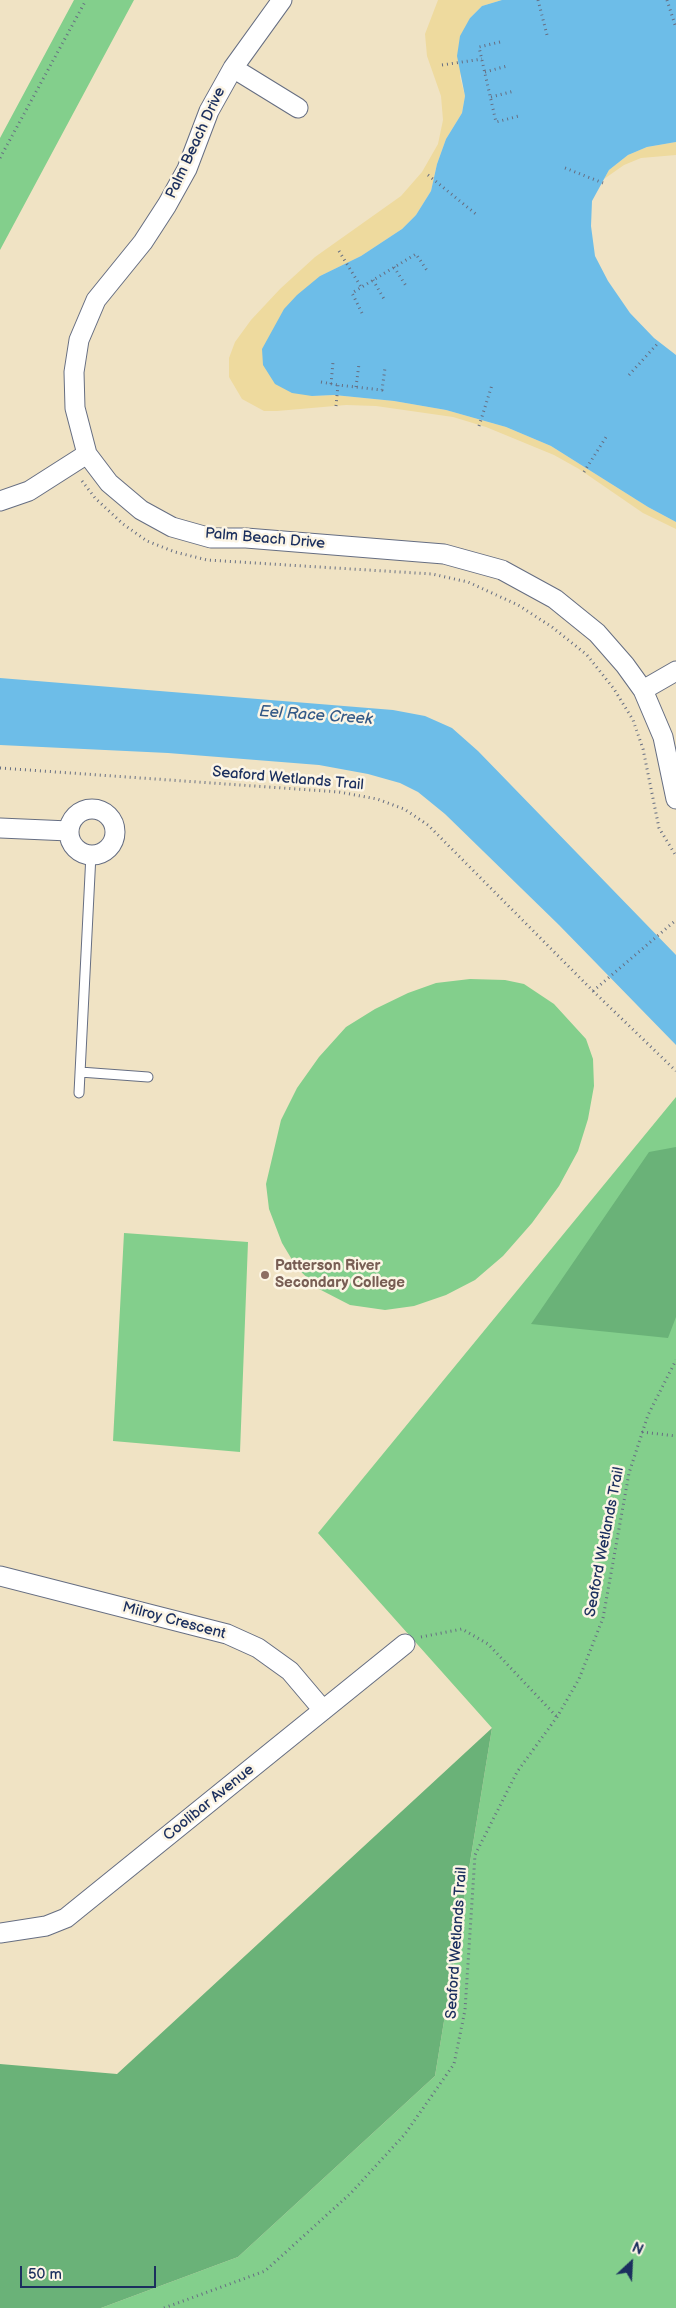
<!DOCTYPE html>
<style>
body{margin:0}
#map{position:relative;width:676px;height:2308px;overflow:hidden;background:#f0e3c4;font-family:"Balsamiq Sans",sans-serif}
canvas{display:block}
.north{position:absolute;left:606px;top:2238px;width:50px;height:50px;-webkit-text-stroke:4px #fcf5e5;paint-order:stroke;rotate:25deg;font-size:14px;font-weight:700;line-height:20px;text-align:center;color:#1b2f5e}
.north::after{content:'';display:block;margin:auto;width:18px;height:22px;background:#1b2f5e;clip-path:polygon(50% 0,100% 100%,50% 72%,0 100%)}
.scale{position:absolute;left:20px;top:2266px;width:136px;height:22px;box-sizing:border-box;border:2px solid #1b2f5e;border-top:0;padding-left:6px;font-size:15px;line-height:18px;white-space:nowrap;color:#1b2f5e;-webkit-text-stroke:4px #fcf5e5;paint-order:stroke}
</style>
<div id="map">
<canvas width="676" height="2308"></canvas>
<div class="north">N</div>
<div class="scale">50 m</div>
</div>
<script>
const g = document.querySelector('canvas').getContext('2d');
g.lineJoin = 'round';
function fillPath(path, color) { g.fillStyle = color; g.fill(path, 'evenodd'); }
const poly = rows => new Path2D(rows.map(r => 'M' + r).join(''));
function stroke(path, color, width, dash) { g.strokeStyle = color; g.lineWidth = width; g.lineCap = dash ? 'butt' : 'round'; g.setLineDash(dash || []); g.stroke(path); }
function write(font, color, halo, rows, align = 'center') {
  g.font = font + ' "Balsamiq Sans",sans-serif'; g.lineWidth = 5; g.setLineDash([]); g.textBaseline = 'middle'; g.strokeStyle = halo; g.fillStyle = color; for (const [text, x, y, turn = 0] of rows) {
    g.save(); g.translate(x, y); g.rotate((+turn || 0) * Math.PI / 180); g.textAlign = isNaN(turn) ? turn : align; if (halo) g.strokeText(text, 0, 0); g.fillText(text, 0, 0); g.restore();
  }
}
fillPath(poly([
 [74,0,134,0,0,250,0,138],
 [470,979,505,980,524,984,554,1004,586,1039,593,1059,594,1086,588,1119,578,1151,559,1186,532,1223,503,1256,475,1280,446,1295,414,1306,385,1310,350,1305,319,1289,297,1268,282,1243,269,1209,266,1184,281,1120,297,1088,319,1057,346,1027,375,1009,408,993,436,983],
 [676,1097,676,2308,101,2308,238,2257,435,2076,492,1728,318,1533],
 [124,1233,248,1242,240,1452,113,1441]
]), '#83cf8c');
fillPath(poly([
 [676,1147,676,1317,668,1338,531,1324,649,1152],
 [492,1728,435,2076,238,2257,101,2308,0,2308,0,2064,117,2074]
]), '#6ab278');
fillPath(poly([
 [438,0,502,0,482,6,470,18,460,77,465,96,462,113,446,139,437,164,431,191,416,215,402,229,361,256,320,276,312,396,334,395,394,401,446,410,506,427,551,446,648,507,676,522,676,529,643,513,579,469,554,455,486,427,453,417,376,406,346,405,277,411,264,411,242,399,229,377,229,358,235,342,251,320,280,289,315,257,401,196,422,172,438,144,443,120,441,96,427,56,425,34],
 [676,142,676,155,641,158,624,165,604,179,609,170,628,155,647,147]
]), '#eeda9e');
fillPath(poly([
 [502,0,676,0,676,142,647,147,628,155,609,170,592,201,591,226,595,256,608,281,630,313,654,338,676,355,676,522,648,507,551,446,506,427,446,410,394,401,334,395,312,396,292,393,275,384,263,365,262,349,284,309,297,295,320,276,361,256,402,229,416,215,431,191,437,164,446,139,462,113,465,96,457,56,460,36,470,18,482,6],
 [0,678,393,710,425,716,452,728,478,751,676,955,676,1045,559,925,445,814,418,792,400,783,368,774,319,765,168,753,0,745]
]), '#6dbde8');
const service = poly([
 [80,1072,148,1077],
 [79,1093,91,854]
]);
const minor = poly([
 [282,0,233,68,209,111,187,169,167,205,143,242,96,300,79,340,74,372,75,408,87,454,109,483,141,510,172,527,211,538,246,538,444,554,502,570,555,599,597,633,625,665,643,690,663,737,676,799],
 [233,68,298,108],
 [0,501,29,491,87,454],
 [643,690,676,671],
 '69 832a23 23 0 1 1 46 0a23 23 0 1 1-46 0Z',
 [0,828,69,831],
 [0,1576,227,1634,258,1648,290,1671,323,1710],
 [0,1933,46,1926,66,1918,405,1644]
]);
stroke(service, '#666e82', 11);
stroke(minor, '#666e82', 21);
stroke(poly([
 [538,0,547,35],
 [667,0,676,28],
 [500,42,479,47,496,122,519,116],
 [442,65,482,59],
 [485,72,507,66],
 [491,97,514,91],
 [0,158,86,0],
 [565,168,603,183],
 [428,175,477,215],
 [339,251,361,287],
 [394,267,406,286],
 [373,280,384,299],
 [362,313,352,293,416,254,428,272],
 [629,375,659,342],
 [321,382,338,385],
 [331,384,333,362],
 [356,387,359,364],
 [336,406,338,385,382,390,385,368],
 [479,426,492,385],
 [584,472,606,437],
 [82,481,95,498,123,524,147,541,175,552,207,560,432,574,468,582,518,605,552,627,587,655,614,689,633,720,643,749,659,828,676,856],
 [0,768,339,792,377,799,404,809,428,825,593,991,676,1071],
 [593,991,676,920],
 [642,1432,676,1436],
 [421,1637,462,1629,488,1644,557,1717],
 [164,2308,265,2271,351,2193,405,2134,454,2064,465,2010,475,1855,517,1772,557,1717,579,1679,603,1618,629,1473,648,1415,676,1360]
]), '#666e82', 3, [1, 4]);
stroke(service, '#fff', 9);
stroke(minor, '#fff', 19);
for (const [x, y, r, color] of [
 [265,1275,5,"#8d6e63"]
]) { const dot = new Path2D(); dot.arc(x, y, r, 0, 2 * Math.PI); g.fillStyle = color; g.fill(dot); stroke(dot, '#fcf5e5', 2); }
write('15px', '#1b2f5e', '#fcf5e5', [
 ["Palm Beach Drive",196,143,-65],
 ["Palm Beach Drive",265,539,5],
 ["Seaford Wetlands Trail",288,779,5],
 ["Seaford Wetlands Trail",605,1542,-79],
 ["Milroy Crescent",174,1621,15],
 ["Coolibar Avenue",209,1803,-39],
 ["Seaford Wetlands Trail",457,1943,-86]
]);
write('bold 15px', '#785e54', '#fcf5e5', [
 ["Patterson River",275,1266],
 ["Secondary College",275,1283]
], 'left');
write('italic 16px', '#345a87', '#fcf5e5', [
 ["Eel Race Creek",316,716,4]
]);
</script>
